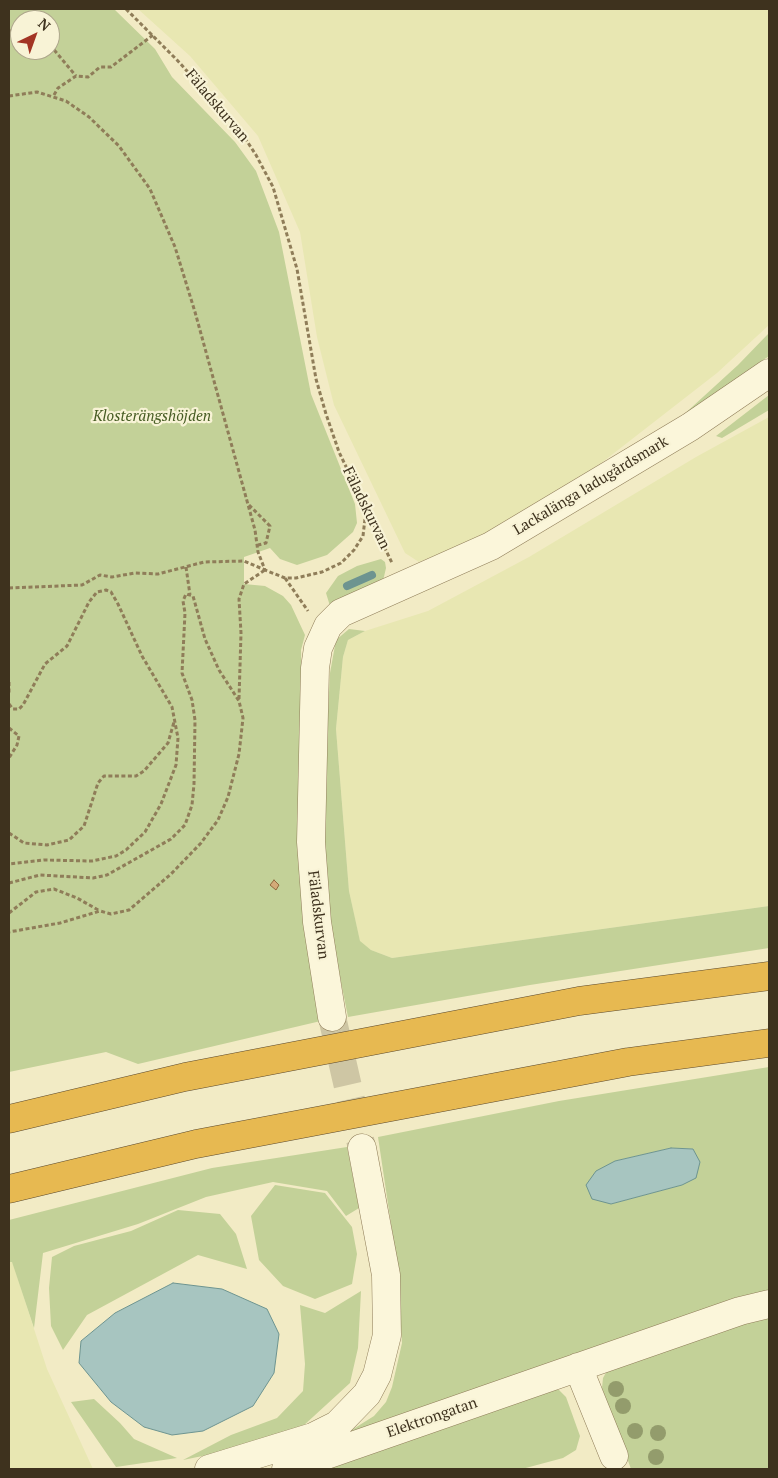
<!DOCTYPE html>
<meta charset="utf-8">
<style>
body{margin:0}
#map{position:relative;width:778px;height:1478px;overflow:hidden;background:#f2ebc5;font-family:"PT Serif",serif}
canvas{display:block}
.frame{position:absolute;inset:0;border:10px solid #3e321e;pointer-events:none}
.north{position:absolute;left:10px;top:10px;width:50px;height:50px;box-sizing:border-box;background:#f8f3d6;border:1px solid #aea68c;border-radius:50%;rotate:42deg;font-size:14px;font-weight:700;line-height:20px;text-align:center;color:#3e321e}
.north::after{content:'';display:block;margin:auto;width:18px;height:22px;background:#a33524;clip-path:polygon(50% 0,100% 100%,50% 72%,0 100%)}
</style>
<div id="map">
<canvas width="778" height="1478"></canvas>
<div class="frame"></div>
<div class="north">N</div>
</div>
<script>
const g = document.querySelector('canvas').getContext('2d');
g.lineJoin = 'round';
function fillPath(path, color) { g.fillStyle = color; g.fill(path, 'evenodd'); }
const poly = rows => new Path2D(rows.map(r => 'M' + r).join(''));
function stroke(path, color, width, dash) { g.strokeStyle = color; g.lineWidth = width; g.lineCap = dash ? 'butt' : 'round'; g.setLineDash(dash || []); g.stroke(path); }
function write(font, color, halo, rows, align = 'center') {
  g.font = font + ' "PT Serif",serif'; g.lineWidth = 4.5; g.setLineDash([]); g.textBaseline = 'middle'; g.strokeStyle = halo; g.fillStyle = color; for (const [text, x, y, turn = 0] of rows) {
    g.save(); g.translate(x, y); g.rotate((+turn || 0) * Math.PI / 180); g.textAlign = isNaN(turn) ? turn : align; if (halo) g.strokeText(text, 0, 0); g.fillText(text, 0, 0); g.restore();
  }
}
fillPath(poly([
 [138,9,769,9,769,325,717,373,600,464,474,540,419,562,405,553,334,405,317,337,300,232,258,136,190,56],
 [769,417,769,906,392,958,371,950,360,942,349,891,336,729,343,657,348,640,365,631,428,611,529,557,696,457],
 [12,1261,47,1369,93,1469,9,1469,9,1262]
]), '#e8e7b2');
fillPath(poly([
 [9,9,114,9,155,49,172,77,235,142,256,171,279,232,311,394,355,504,357,523,353,532,327,555,297,565,280,559,270,548,244,557,244,584,265,586,283,596,291,605,305,635,301,650,302,703,325,1020,138,1064,106,1052,9,1072],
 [20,20,50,20,50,50,20,50],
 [769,333,769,356,680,418,738,365],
 [769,395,769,410,722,438,716,436],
 [381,559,385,562,386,568,383,581,330,606,326,593,338,576,357,566],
 [349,629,365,631,348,640,343,657,336,729,349,891,360,941,371,950,392,958,769,906,769,948,530,985,348,1017,326,907,323,808,330,673,336,640],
 [769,1067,769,1290,338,1443,257,1469,236,1469,350,1431,374,1416,386,1402,392,1387,402,1343,397,1264,378,1137,559,1101],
 [671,1148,693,1149,682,1185,611,1204,615,1161],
 [347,1147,359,1208,346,1216,327,1191,273,1182,206,1197,138,1224,43,1253,34,1328,12,1262,9,1262,9,1220,212,1168],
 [275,1185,325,1193,352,1227,357,1254,352,1284,315,1299,283,1286,259,1260,251,1216],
 [178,1210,220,1214,236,1234,247,1269,198,1255,87,1315,63,1350,51,1326,49,1288,52,1257,74,1246,131,1231],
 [361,1291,358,1348,350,1383,290,1438,183,1460,231,1435,277,1418,303,1391,305,1364,300,1305,325,1313],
 [769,1315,769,1469,631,1469,602,1388,603,1378,608,1369],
 [551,1387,559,1390,566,1397,580,1436,576,1450,563,1458,522,1469,303,1469],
 [94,1399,120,1423,134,1439,177,1458,116,1467,71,1402]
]), '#c3d198');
const water = poly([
 [671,1148,693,1149,700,1162,696,1178,682,1185,611,1204,592,1199,586,1185,596,1171,615,1161,671,1148],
 [173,1283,222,1289,267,1309,279,1334,274,1373,253,1406,203,1431,172,1435,144,1427,111,1402,79,1363,81,1341,115,1313,173,1283]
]);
fillPath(water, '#a7c5c0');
stroke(water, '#6d9490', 1);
stroke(poly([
 [347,586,372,575]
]), '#6d9490', 8);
const building = poly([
 [274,880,279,885,276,890,270,885,274,880]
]);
fillPath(building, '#d3aa78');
stroke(building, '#90693d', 1);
stroke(poly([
 [332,1017,362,1148]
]), '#cec6a4', 28, [28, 14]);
const minor = poly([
 [332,1017,317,922,311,842,315,668,318,648,328,626,341,613,491,546,690,427,769,373],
 [578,1367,614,1456],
 [209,1469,313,1437,337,1425,367,1394,377,1375,387,1335,386,1275,362,1148],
 [286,1469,740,1311,769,1304]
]);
const highway = poly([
 [9,1119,185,1077,579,1001,769,976],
 [9,1189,196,1144,628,1062,769,1043]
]);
stroke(minor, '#8f7d59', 29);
stroke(highway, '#5d4a2e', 29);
stroke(poly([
 [126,9,177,60,237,126,256,155,273,187,297,269,316,379,326,414,339,452,392,563],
 [9,31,20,30],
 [50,45,76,76],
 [54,95,58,88,76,76,88,77,100,67,111,67,153,35],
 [9,96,37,92,66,101,89,117,119,146,150,189,175,247,195,312,255,530,258,552,265,570,285,578,296,578,322,572,341,563,354,550,363,536,366,510],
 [249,505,270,526,266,543,258,545],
 [186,567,190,595],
 [285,578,308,611],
 [9,588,82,585,100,575,112,577,135,573,158,574,204,562,244,561,265,570],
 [9,682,9,695],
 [239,699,241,633,239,599,244,584,265,570],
 [9,704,13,709,19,709,23,705,45,664,67,646,89,602,97,592,106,590,111,592,118,604,142,656,172,707,178,738,176,765,161,804,145,832,126,850,116,856,92,861,44,860,9,864],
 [9,728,19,736,17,745,9,758],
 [9,833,24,843,47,845,69,840,84,826,98,783,104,776,136,776,144,771,168,743,174,722],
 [9,883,40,875,93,878,107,875,171,839,185,825,192,805,194,784,195,720,192,700,182,673,185,613,183,601,186,594,193,596,205,639,219,670,239,701,243,718,239,754,228,797,218,820,201,843,171,874,129,910,111,914,100,911,60,923,9,932],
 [9,913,36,892,54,889,77,898,100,911]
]), '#8f7d59', 3, [4, 2.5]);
stroke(minor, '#fbf6da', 28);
stroke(highway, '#e7b951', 28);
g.fillStyle = '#939c6c';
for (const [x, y] of [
 [616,1389],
 [623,1406],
 [635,1431],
 [658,1433],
 [656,1457]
]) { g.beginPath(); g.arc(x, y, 8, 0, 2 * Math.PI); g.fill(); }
write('15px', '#3e321e', '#f8f3d6', [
 ["Fäladskurvan",217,106,50],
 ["Lackalänga ladugårdsmark",591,486,-31],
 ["Fäladskurvan",366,508,64],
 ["Fäladskurvan",318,915,83],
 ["Elektrongatan",432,1418,-19]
]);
write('italic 15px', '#465c23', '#f8f3d6', [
 ["Klosterängshöjden",152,417]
]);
</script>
